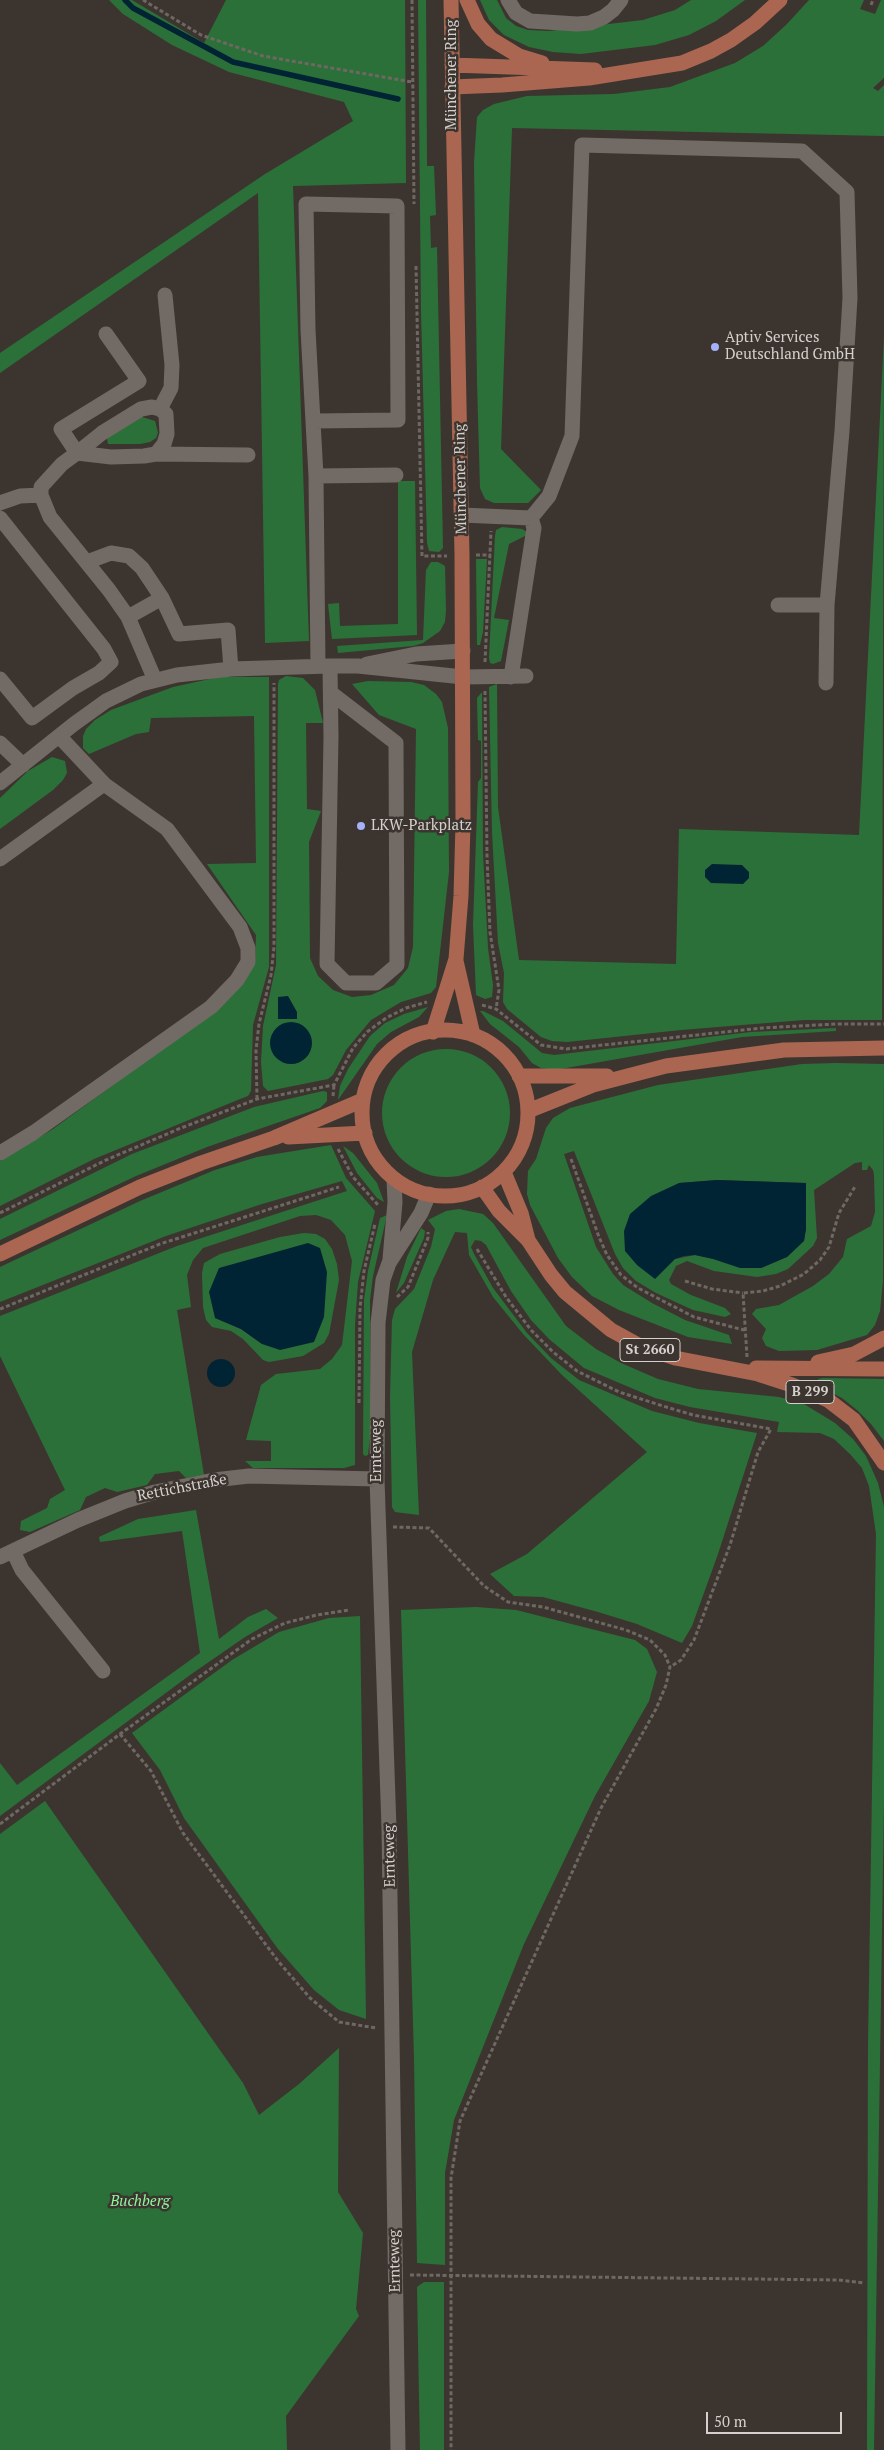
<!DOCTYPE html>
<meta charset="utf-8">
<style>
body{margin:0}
#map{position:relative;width:884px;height:2450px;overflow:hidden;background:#3c352f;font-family:"PT Serif",serif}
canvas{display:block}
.scale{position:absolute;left:706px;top:2412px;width:136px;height:22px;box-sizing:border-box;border:2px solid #d5d0cd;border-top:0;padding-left:6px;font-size:15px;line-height:18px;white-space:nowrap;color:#d5d0cd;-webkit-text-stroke:4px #3c352f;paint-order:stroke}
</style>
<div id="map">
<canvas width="884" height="2450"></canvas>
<div class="scale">50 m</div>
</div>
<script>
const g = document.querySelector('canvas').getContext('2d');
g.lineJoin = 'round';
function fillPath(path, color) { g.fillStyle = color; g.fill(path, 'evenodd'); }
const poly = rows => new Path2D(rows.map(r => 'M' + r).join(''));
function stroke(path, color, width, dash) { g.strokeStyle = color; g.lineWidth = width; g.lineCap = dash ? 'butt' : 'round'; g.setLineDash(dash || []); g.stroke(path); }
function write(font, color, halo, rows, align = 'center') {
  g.font = font + ' "PT Serif",serif'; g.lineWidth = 5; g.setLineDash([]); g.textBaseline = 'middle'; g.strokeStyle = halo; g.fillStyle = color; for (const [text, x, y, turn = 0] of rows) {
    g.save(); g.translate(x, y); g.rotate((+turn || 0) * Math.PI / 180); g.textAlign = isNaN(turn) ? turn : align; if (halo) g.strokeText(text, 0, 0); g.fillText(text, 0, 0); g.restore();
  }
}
fillPath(poly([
 [109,0,132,0,204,43,226,0,405,0,406,183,293,186,309,641,265,643,258,193,0,373,0,353,265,174,353,121,344,102,229,72,172,45,123,14],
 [418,0,426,0,427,166,434,166,436,215,430,216,431,248,437,247,443,548,439,552,429,551,427,543,421,311],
 [480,0,497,0,506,18,516,26,528,30,549,31,643,20,675,10,691,0,745,0,716,21,689,35,655,45,581,54,553,52,529,47,504,35,489,20],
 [809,0,864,0,860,9,875,14,881,0,884,0,884,78,873,88,878,91,884,85,884,136,512,128,501,449,541,490,528,503,494,503,485,499,480,488,477,382,474,163,477,117,483,110,494,104,527,96,614,94,670,87,735,63,763,46,787,24],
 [884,337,882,1020,804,1020,681,1030,567,1042,552,1041,541,1037,507,1009,503,1002,504,973,498,943,492,832,489,687,497,684,498,807,519,960,676,964,679,829,859,835],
 [142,417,155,421,158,433,156,438,150,442,140,444,108,444,107,438],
 [398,481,415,481,417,635,332,639,328,604,339,603,340,626,398,624],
 [502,527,522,529,527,532,527,535,509,544,494,618,509,620,501,661,493,664,490,663,489,658,495,536,496,530],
 [476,559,487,559,483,632,480,645,477,645],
 [431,562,438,562,445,566,446,610,445,622,440,631,423,643,413,646,338,653,337,646,423,640,426,570],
 [286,676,303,678,315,690,323,723,306,723,307,809,321,811,309,842,310,958,318,976,333,990,352,997,371,995,394,985,408,968,413,947,416,729,379,715,352,684,368,681,411,682,424,685,436,694,442,702,448,728,449,872,436,987,431,993,401,1002,371,1020,346,1050,333,1075,328,1079,268,1091,263,1086,261,1062,263,1026,276,965,278,684,279,680],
 [219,677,269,677,269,967,253,1025,251,1091,248,1096,240,1099,94,1159,0,1206,0,1161,53,1129,209,1015,255,963,256,935,207,864,256,863,254,716,151,718,149,732,136,734,89,754,83,748,83,736,86,729,95,720,111,710,173,687],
 [482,692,483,853,488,948,493,985,492,997,485,999,476,995,473,925,478,782,481,778,481,741,478,740,477,698],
 [52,757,65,761,67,773,63,780,53,790,0,829,0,798,28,771],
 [428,1007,419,1017,391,1032,377,1044,338,1100,340,1086,348,1069,370,1036,385,1023,404,1014],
 [480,1011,483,1011,503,1021,542,1053,554,1055,751,1032,836,1028,836,1031,742,1037,555,1070,541,1068,532,1063,519,1047,490,1024],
 '382 1113a64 64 0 1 1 128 0a64 64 0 1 1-128 0Z',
 [836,1063,884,1064,883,1281,880,1311,875,1325,867,1335,817,1350,779,1351,766,1346,762,1338,766,1329,752,1314,756,1309,779,1305,813,1286,829,1274,843,1257,847,1239,871,1226,875,1212,874,1175,873,1170,869,1165,867,1170,862,1170,862,1162,855,1163,814,1190,817,1238,813,1246,788,1269,776,1274,757,1277,714,1271,687,1261,676,1266,669,1280,671,1284,691,1295,725,1308,731,1314,725,1317,693,1310,656,1293,636,1281,623,1268,615,1254,574,1151,564,1154,596,1247,613,1274,623,1285,652,1303,685,1320,729,1335,732,1344,688,1337,619,1310,592,1296,572,1277,558,1258,530,1205,527,1194,528,1171,536,1159,546,1128,553,1118,570,1108,658,1085,802,1064],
 [717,1180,806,1183,806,1229,804,1240,787,1257,761,1268,695,1255,675,1259,679,1183],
 [323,1091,327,1092,327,1101,320,1108,207,1147,136,1176,0,1240,0,1219,132,1154,254,1107],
 [331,1145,346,1178,375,1211,358,1282,355,1325,355,1465,344,1468,253,1468,245,1461,271,1461,271,1441,246,1440,261,1385,276,1374,320,1369,332,1359,342,1345,352,1261,345,1235,331,1220,316,1215,300,1216,203,1248,193,1260,187,1275,191,1307,177,1310,204,1475,186,1478,179,1471,155,1474,147,1485,117,1492,105,1488,86,1497,80,1510,30,1532,20,1530,21,1521,47,1508,50,1499,65,1490,0,1356,0,1316,177,1246,347,1191,342,1181,262,1204,166,1236,0,1302,0,1267,140,1201,215,1170,257,1157],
 [343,1146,353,1153,377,1183,384,1202,377,1198,357,1173],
 [459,1209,483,1214,493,1223,566,1326,596,1349,621,1363,658,1379,698,1389,779,1397,804,1404,835,1423,853,1439,866,1456,878,1483,884,1507,884,1802,874,2450,867,2450,868,2045,876,1534,869,1486,862,1468,850,1454,834,1439,820,1433,777,1432,779,1422,690,1407,655,1398,584,1368,549,1339,531,1320,511,1291,486,1245,481,1241,475,1240,471,1247,474,1254,493,1288,527,1333,551,1358,579,1380,652,1411,699,1423,757,1433,718,1554,692,1626,682,1643,637,1624,598,1612,543,1597,514,1596,490,1574,527,1554,647,1452,562,1375,523,1334,493,1297,469,1255,467,1233,455,1232,433,1280,412,1352,419,1515,395,1512,392,1507,390,1397,392,1320,395,1309,414,1289,431,1247,435,1229,428,1220,446,1211],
 [387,1215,373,1276,370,1300,370,1437,368,1455,365,1456,363,1454,364,1300,368,1271,380,1218],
 [421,1228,425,1231,424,1238,404,1283,396,1293,407,1257],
 [304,1233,316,1234,325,1239,332,1249,337,1264,339,1280,329,1334,324,1343,303,1356,269,1362,263,1360,243,1339,231,1331,212,1327,206,1320,203,1307,202,1273,204,1263,220,1254,280,1237],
 [215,1318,314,1342,262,1344,241,1329],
 [823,1378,884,1379,884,1441,871,1424,857,1410,842,1398,816,1385,818,1379],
 [196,1510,219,1639,248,1617,266,1609,278,1618,245,1637,190,1675,0,1816,0,1763,17,1785,200,1653,182,1531,100,1542,99,1537,138,1519],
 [476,1607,516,1610,635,1640,647,1649,657,1672,649,1701,595,1796,524,1944,454,2120,445,2173,445,2265,417,2263,414,2058,401,1610],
 [360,1616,366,2019,339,2010,314,1990,278,1949,184,1818,160,1770,132,1733,232,1660,279,1632,329,1618],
 [45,1801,243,2083,259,2115,299,2084,339,2048,338,2192,363,2233,356,2309,359,2316,286,2416,287,2450,0,2450,0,1834],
 [424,2282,444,2282,444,2450,420,2450,417,2287]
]), '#2c7039');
fillPath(poly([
 [712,864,742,865,749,872,749,878,743,884,711,883,705,877,705,870],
 [288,996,297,1012,297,1019,278,1019,278,997],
 '270 1043a21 21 0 1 1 42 0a21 21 0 1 1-42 0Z',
 [717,1180,806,1183,806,1229,804,1241,787,1257,761,1268,740,1268,713,1259,695,1255,684,1256,675,1259,655,1279,637,1265,625,1251,624,1231,630,1214,651,1196,679,1183],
 [308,1243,320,1248,327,1272,324,1317,314,1342,280,1350,262,1344,241,1329,215,1318,209,1292,219,1268],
 '207 1373a14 14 0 1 1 28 0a14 14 0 1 1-28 0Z'
]), '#002433');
stroke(poly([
 [125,0,133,8,233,62,398,99]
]), '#002433', 5.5);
stroke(poly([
 [143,0,201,35,263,56,412,82],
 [412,0,414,204],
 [871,5,873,0],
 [416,266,422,556,447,556],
 [476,555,491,555],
 [485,662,491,531],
 [485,691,487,856,490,932,499,990,496,1009],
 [482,1005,496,1009,541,1045,566,1049,762,1028,836,1024,884,1024],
 [333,1096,334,1085],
 [257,1099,256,1050,259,1024,271,975,274,947,274,683],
 [338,1149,353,1177,378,1205],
 [571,1159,599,1237,607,1255,621,1275,638,1288,694,1317,744,1330],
 [0,1213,106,1160,181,1128,257,1099,334,1085,353,1048,367,1032,386,1018,406,1008,427,1002],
 [477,1249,506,1297,531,1330,553,1352,577,1371,619,1392,663,1406,693,1415,771,1429,758,1452,730,1545,694,1640,681,1660,670,1667],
 [685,1281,712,1289,743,1293],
 [397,1297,408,1287,428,1238,428,1232],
 [0,1309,160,1244,339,1187],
 [747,1357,743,1293,763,1291,780,1286,804,1274,820,1260,829,1247,839,1213,856,1185],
 [359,1403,360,1308,364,1271,375,1224],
 [393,1527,429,1528,484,1586,508,1602,543,1607,626,1630,650,1640,665,1655,670,1667,666,1685,656,1709,601,1808,460,2121,451,2178,451,2450],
 [120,1734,151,1771,183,1833,278,1961,310,1998,339,2022,376,2028],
 [0,1824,120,1734,252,1639,285,1623,317,1615,349,1610],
 [410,2275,838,2280,864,2283]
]), '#6e6762', 3, [4, 2.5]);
stroke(poly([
 [508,0,516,13,530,21,577,24,590,23,604,17,613,10,621,0],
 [106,334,139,381,61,429,77,453,111,457,144,456,156,454,164,444,167,434,166,414,160,409,152,407,141,409,102,433,77,453,62,464,41,487,41,495,50,517,109,590,128,617,155,680],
 [160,409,171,388,172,365,165,295],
 [314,421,398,420,397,206,306,204,308,330,316,476,318,666],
 [156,454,248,455],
 [316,476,396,475],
 [0,503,20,496,41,495],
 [461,515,531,518,549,496,572,436,582,145,802,151,847,192,850,298,842,431,827,605,778,605],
 [0,518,104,649,111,662,99,673,73,688,32,718,0,679],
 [87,562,111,553,129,556,142,568,162,598,179,634,228,630,231,669],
 [128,617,162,598],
 [367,664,416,654,463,651],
 [330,666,331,737,327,964,346,983,376,983,397,965,396,743,331,693],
 [511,677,534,528,531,518],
 [826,683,827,605],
 [0,743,23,765],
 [0,783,74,724,106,701,141,684,177,675,231,669,330,666,358,666,463,677,526,676],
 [0,859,104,784,59,736],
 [0,1153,33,1133,211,1007,237,980,248,962,248,948,240,927,167,829,104,784],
 [390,1259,395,1202,394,1179],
 [13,1551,22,1570,103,1671],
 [0,1557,78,1520,125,1501,155,1492,214,1480,249,1476,377,1479],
 [398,2450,389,1828,377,1479,378,1323,383,1280,389,1263,421,1213,429,1194]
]), '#726a64', 15);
stroke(poly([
 [467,0,478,24,491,39,519,56,542,63],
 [452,65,595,70],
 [452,87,502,85,589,78,682,63,711,51,731,40,755,23,780,0],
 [456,961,473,1035],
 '362 1113a83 83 0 1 1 166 0a83 83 0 1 1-166 0Z',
 [433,1032,456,959,461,896,463,824,462,555,451,0],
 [519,1076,607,1076],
 [528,1111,593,1085,666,1066,784,1050,884,1048],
 [288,1137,365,1133],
 [504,1172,521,1213,528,1240],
 [482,1187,499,1211,528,1240,551,1275,565,1292,611,1330,642,1347,675,1358,758,1374,792,1385,828,1400,854,1420,884,1463],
 [0,1254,140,1187,201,1163,274,1138,363,1100],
 [818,1362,854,1354,884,1338],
 [756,1368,884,1369]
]), '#aa6651', 15);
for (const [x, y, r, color] of [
 [715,347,5,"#a6b1fc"],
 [361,826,5,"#a6b1fc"]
]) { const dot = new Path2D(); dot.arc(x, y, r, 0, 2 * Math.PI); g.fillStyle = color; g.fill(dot); stroke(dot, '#3c352f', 2); }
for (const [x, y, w] of [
 [650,1350,60],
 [810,1392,48]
]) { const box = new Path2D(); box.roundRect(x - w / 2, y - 11.5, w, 23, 4); g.fillStyle = '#3c352f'; g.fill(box); stroke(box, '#d5d0cd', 1); }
write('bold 14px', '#d5d0cd', null, [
 ["St 2660",650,1350],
 ["B 299",810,1392]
]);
write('15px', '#d5d0cd', '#3c352f', [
 ["Münchener Ring",452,75,-90],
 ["Münchener Ring",461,479,-91],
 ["Ernteweg",377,1451,-90],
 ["Rettichstraße",182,1488,-11],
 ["Ernteweg",390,1856,-91],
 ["Ernteweg",395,2261,-91]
]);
write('15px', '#d5d0cd', '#3c352f', [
 ["Aptiv Services",725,338],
 ["Deutschland GmbH",725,355],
 ["LKW-Parkplatz",371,826]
], 'left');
write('italic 15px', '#8ef79e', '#3c352f', [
 ["Buchberg",140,2202]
]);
</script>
